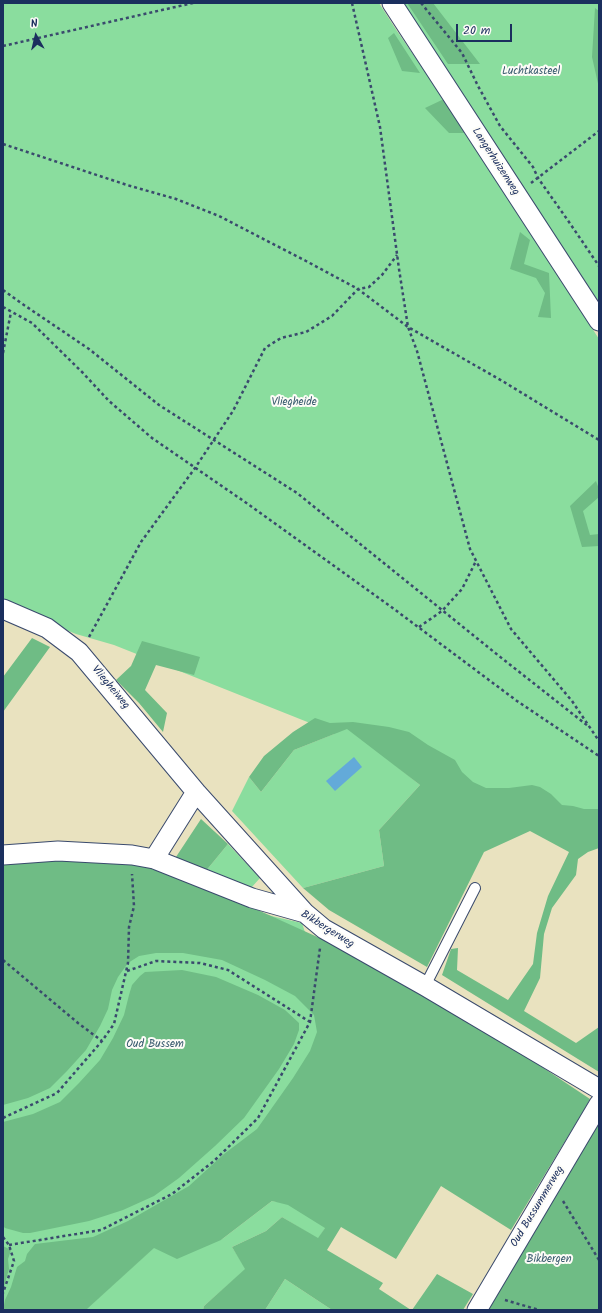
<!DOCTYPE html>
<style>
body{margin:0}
#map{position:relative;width:602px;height:1313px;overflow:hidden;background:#e9e2bf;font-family:Kalam,sans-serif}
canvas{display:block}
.frame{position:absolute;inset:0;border:4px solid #1b2f5e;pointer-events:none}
.north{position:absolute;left:16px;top:16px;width:40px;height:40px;-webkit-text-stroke:3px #fdfcf7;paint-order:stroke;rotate:352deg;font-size:11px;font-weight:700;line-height:16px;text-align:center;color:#1b2f5e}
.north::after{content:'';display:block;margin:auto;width:14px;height:18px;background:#1b2f5e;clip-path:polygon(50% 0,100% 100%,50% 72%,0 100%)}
.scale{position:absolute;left:456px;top:24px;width:56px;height:18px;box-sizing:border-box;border:2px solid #1b2f5e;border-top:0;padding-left:5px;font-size:12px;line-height:14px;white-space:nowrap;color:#1b2f5e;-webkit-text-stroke:3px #fdfcf7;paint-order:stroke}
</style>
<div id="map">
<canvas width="602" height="1313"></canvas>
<div class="frame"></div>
<div class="north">N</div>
<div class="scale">20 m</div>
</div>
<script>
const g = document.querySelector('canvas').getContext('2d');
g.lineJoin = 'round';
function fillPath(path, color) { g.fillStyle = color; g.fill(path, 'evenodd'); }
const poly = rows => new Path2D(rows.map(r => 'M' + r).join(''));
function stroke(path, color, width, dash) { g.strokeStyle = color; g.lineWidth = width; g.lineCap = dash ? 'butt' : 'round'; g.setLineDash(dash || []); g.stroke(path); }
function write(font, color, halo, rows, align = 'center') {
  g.font = font + ' Kalam,sans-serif'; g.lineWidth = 4; g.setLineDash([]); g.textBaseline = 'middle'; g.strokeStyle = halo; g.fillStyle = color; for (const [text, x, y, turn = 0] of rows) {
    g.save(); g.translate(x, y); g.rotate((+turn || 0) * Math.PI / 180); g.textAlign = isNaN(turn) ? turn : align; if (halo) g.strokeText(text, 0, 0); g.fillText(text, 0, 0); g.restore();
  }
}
fillPath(poly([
 [3,3,379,3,397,31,444,99,599,339,599,844,380,753,420,785,379,830,384,866,303,888,232,811,249,777,261,792,294,750,334,734,315,725,114,645,76,634,41,620,3,601],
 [400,3,599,3,599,302,556,237,516,179],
 [228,844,260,878,251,888,205,872],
 [3,876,144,887,302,923,335,1025,221,1240,272,1201,337,1210,318,1239,282,1217,266,1231,232,1247,246,1269,204,1306,203,1310,86,1309,151,1250,64,1310,3,1310],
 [285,1279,332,1310,265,1310]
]), '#8add9e');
fillPath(poly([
 [407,3,433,3,480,64,448,64],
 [595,8,599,11,599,88,592,57],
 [394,33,420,73,402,71,388,38],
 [444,99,465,133,449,133,425,108],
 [520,232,530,240,524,264,549,273,551,318,538,317,545,293,536,278,510,269],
 [596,481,599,489,599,497,583,511,590,535,599,534,599,546,582,547,570,506],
 [32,638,50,647,3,712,3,677],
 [142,641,200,657,194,675,156,665,145,690,167,713,163,732,139,703,116,680,131,666],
 [315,718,330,723,353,722,389,727,409,732,428,745,455,760,462,772,473,782,486,788,509,788,532,785,540,787,551,794,562,805,573,806,584,809,599,809,599,848,588,852,578,859,576,875,552,908,544,934,540,978,524,1011,576,1043,599,1027,599,1072,442,975,451,949,458,948,457,970,508,1000,533,964,537,933,548,896,569,852,530,831,484,852,427,967,329,910,303,888,384,866,379,830,420,785,347,729,294,750,261,792,249,777,264,756,293,732],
 [201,819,228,844,205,872,174,860],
 [96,859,157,869,238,901,324,940,464,1015,590,1099,584,1110,511,1230,441,1186,396,1259,341,1227,327,1250,383,1283,379,1289,411,1310,332,1310,285,1279,265,1310,203,1310,204,1306,245,1269,232,1247,266,1231,282,1217,318,1238,325,1228,288,1205,272,1201,221,1240,177,1259,154,1248,87,1309,90,1310,3,1310,5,1300,11,1287,17,1267,25,1261,27,1254,35,1244,93,1237,128,1221,189,1186,224,1154,257,1129,293,1078,310,1051,317,1032,314,1015,295,996,265,980,222,960,183,953,156,953,139,956,128,963,118,977,112,990,108,1009,100,1026,86,1050,67,1071,50,1088,28,1098,3,1105,3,861],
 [182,970,216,977,258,995,285,1010,299,1023,299,1030,294,1044,279,1069,244,1118,215,1146,179,1178,154,1196,123,1210,89,1221,30,1233,23,1233,5,1228,3,1226,3,1122,33,1114,60,1102,79,1083,100,1060,113,1038,124,1015,129,995,132,985,140,976,145,972],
 [599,1119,599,1310,487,1310,536,1229],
 [3,1246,11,1250,8,1259,9,1269,3,1290],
 [437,1274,473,1294,463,1310,412,1310]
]), '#6fbc85');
fillPath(poly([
 [354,757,362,767,335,791,326,781]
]), '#63aad9');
const lane = poly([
 [425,986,475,888]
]);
const street = poly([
 [392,3,599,321],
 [3,609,47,628,79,652,196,792,305,913],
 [3,855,58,851,132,855,154,859,252,898,305,913,324,929,425,986,599,1089],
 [154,859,196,792],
 [477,1310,599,1104]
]);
stroke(lane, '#3a4a6d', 12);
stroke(street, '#3a4a6d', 21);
stroke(poly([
 [352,3,380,127,399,269,408,327,417,351,470,549,511,629,572,701,599,741],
 [421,3,462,53,478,86,500,126,533,167,538,178,569,222,599,266],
 [3,46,193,3],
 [3,144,127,185,176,199,219,216,306,261,358,289,408,327,504,382,599,440],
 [531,183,599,131],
 [3,290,21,303,89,349,159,405,297,493,499,656,588,726],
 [3,307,32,323,83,373,109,401,152,438,245,502,390,606,517,701,599,756],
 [3,353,11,312],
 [419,627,442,611,462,589,476,561],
 [89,637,141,542,195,468,233,411,265,348,281,338,306,332,332,316,358,289,369,287,382,275,397,255],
 [3,960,78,1023,102,1041],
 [127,971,156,961,200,963,228,970,310,1022],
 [3,1118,57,1093,102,1041,114,1024,128,963,129,927,134,906,132,874],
 [563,1201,599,1260],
 [3,1237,9,1245,14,1261,3,1293],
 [9,1245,101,1230,172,1194,214,1161,258,1118,310,1022,320,948],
 [505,1300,539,1310]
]), '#3a4a6d', 2.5, [3, 3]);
stroke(lane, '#fff', 10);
stroke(street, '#fff', 19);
write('11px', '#375a6e', '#fdfcf7', [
 ["Luchtkasteel",531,72],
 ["Vliegheide",294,403],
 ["Oud Bussem",155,1045],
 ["Bikbergen",549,1260]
]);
write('11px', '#1b2f5e', '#fdfcf7', [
 ["Langerhuizenweg",495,162,57],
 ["Vliegheiweg",110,688,50],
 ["Bikbergerweg",327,930,32],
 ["Oud Bussummerweg",538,1207,-59]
]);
</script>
